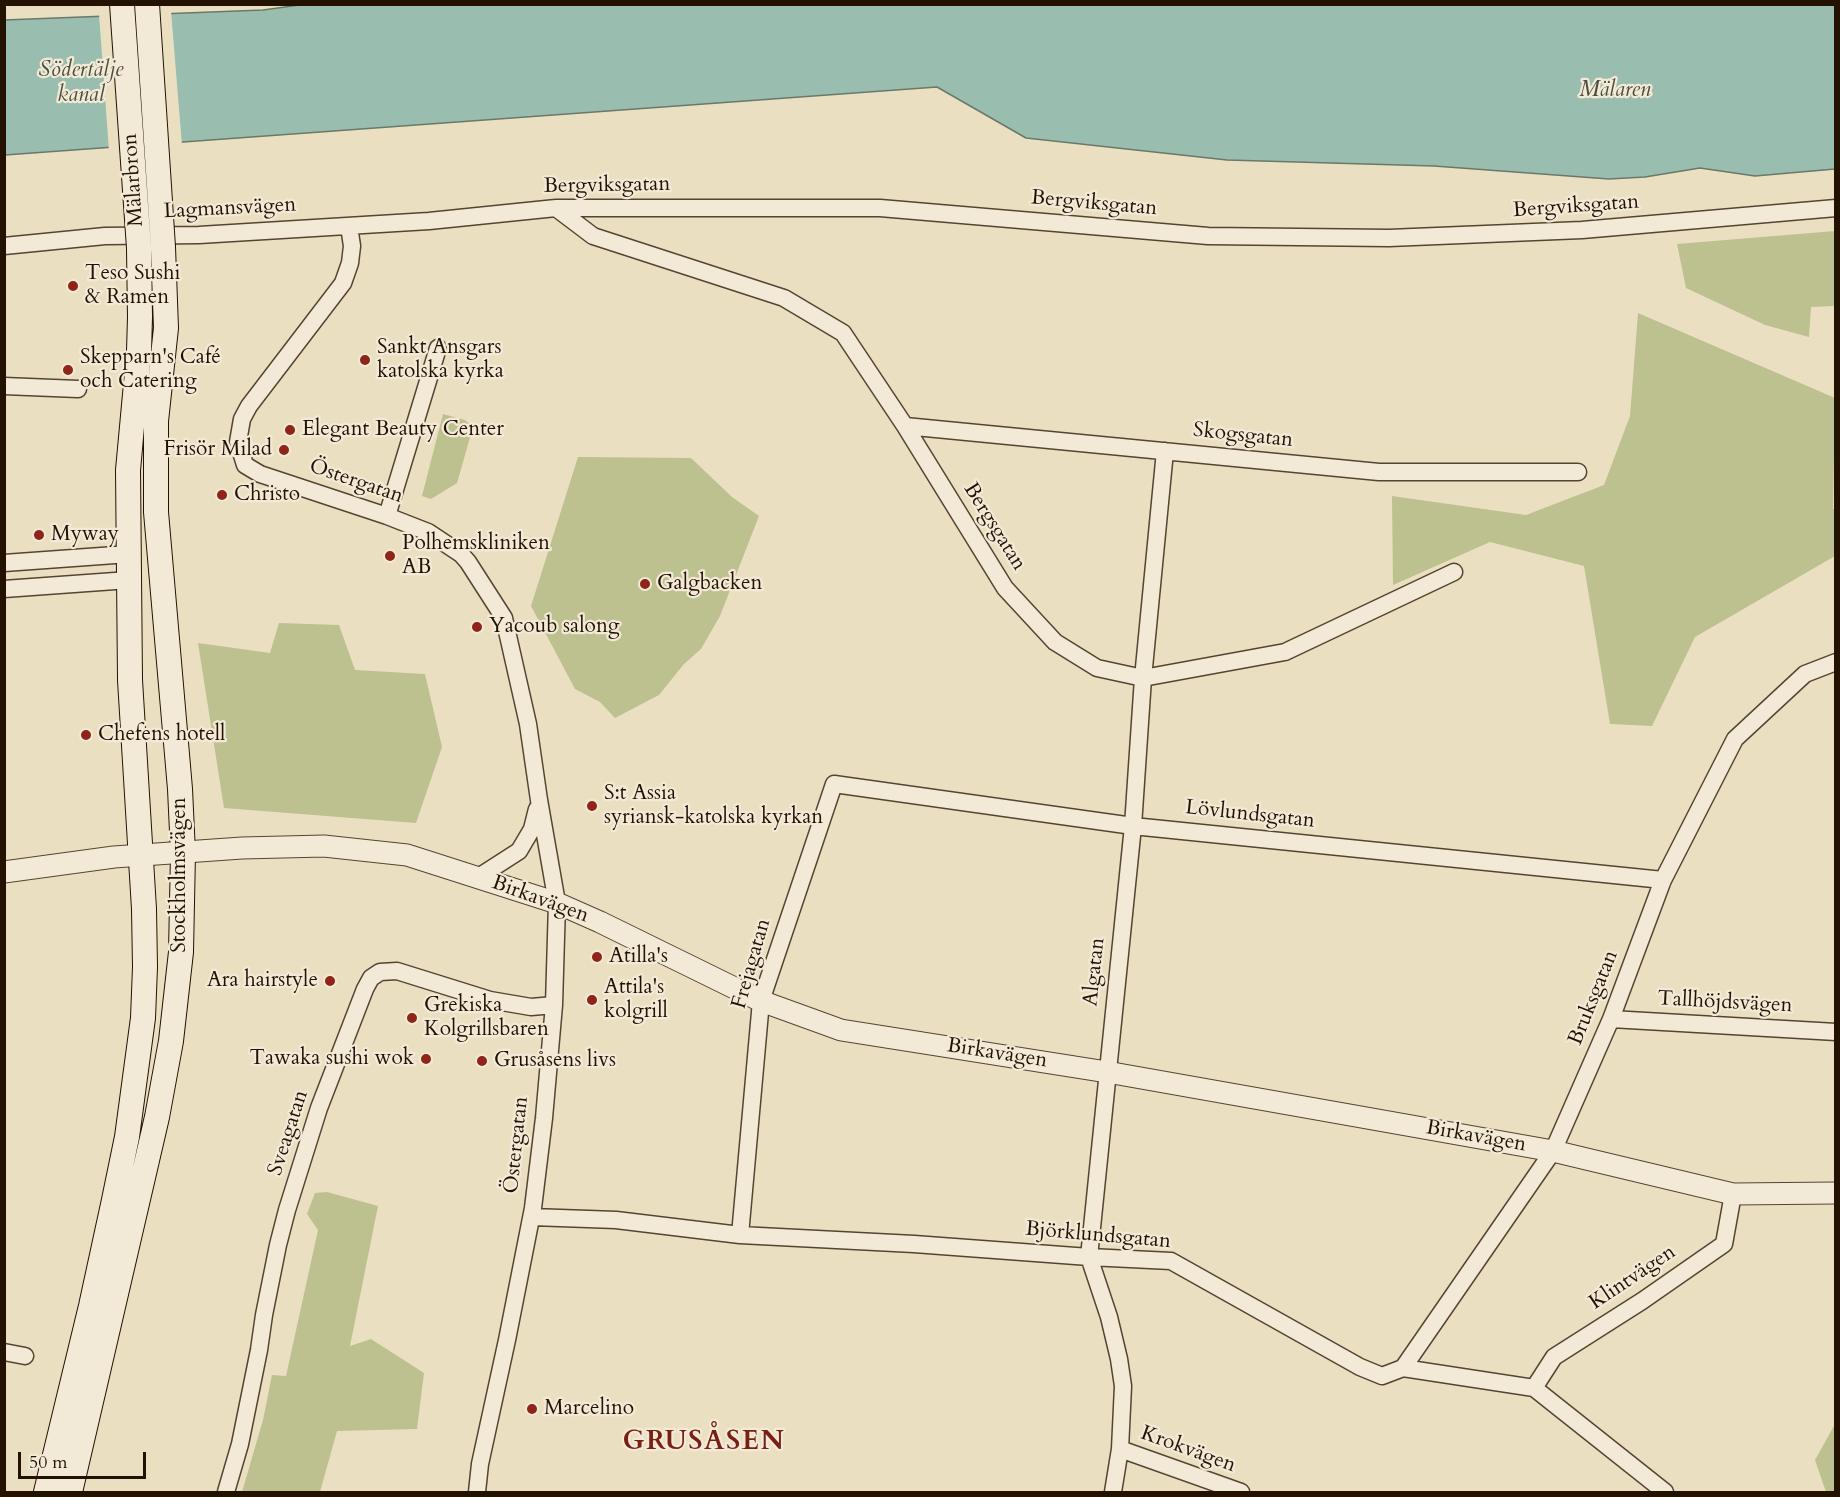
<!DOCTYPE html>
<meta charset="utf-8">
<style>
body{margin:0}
#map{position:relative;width:1840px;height:1497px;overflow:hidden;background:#ebdfc2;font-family:Cardo,serif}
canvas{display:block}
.frame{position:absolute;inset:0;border:6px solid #231200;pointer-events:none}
.scale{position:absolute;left:18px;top:1452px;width:128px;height:27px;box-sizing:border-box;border:3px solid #231200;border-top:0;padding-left:8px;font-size:18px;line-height:21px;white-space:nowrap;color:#231200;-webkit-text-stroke:4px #f2ead7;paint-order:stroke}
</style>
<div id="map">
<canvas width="1840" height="1497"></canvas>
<div class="frame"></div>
<div class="scale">50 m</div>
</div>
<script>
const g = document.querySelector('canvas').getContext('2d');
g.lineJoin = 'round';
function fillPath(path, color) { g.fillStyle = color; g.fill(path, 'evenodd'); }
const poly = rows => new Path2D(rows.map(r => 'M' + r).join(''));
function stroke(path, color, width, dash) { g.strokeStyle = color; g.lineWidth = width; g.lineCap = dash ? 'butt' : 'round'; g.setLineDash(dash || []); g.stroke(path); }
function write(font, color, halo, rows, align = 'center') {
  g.font = font + ' Cardo,serif'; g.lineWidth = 4.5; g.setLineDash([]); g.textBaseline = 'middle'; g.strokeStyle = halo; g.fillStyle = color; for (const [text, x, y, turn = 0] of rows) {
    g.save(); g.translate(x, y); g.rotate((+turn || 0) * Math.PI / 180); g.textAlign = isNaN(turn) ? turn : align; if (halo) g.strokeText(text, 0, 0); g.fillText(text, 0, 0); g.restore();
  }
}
fillPath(poly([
 [1835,231,1835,306,1811,307,1809,337,1765,325,1686,288,1677,244],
 [1638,313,1835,398,1833,509,1835,509,1835,556,1695,637,1652,726,1610,724,1584,566,1490,542,1393,585,1392,496,1526,515,1604,485,1630,416],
 [443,414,465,420,473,427,457,483,431,499,422,496],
 [578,457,691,458,732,497,759,516,720,616,701,649,684,664,659,695,615,718,600,702,575,689,531,606],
 [279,623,339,625,355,670,425,674,442,747,416,823,224,808,198,643,270,653],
 [327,1192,378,1206,350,1346,371,1339,424,1373,417,1429,337,1431,320,1492,242,1492,263,1420,272,1375,286,1376,318,1230,307,1214,315,1193],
 [1835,1424,1835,1492,1826,1492,1815,1460]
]), '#bdc08f');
const water = poly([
 [307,4,1835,5,1835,169,1755,176,1700,168,1645,177,1609,179,1434,166,1227,160,1026,138,937,87,5,155,4,20,263,10,307,4]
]);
fillPath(water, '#99bdae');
stroke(water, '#6a7968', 1.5);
fillPath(poly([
 [171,11,182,145,109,151,99,14]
]), '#ebdfc2');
const minor = poly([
 [556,208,593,236,784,298,843,333,905,426,1005,588,1055,642,1097,668,1143,678,1285,652,1454,572],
 [349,226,352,246,350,263,343,283,249,406,242,419,238,442,245,465,260,474,387,516,428,532,461,554,468,562,504,618,528,724,539,800,557,903,554,1005,544,1118,533,1208,507,1340,480,1464,477,1492],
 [4,246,105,236,199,235,429,221,556,208,880,208,1208,236,1389,238,1582,230,1836,208],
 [4,386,78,389],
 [905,426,1379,472,1578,472],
 [387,516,438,348],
 [4,563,129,554],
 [4,589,129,580],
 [477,878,519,851,532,829,537,809],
 [1611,1019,1836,1032],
 [532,1217,616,1220,740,1235,914,1244,1089,1257,1171,1261,1360,1367,1382,1376,1403,1368,1534,1388,1665,1492],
 [740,1235,761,1001,834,784,1133,826,1663,880],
 [4,1352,25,1356],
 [1403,1368,1553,1151,1611,1019,1663,880,1735,739,1805,674,1836,662],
 [1534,1388,1554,1357,1642,1301,1724,1244,1733,1194],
 [1120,1449,1241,1492],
 [226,1492,240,1444,259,1350,264,1315,278,1245,287,1210,319,1108,365,989,371,978,380,972,397,971,490,1000,531,1007,554,1005],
 [1113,1492,1120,1449,1123,1386,1119,1359,1109,1317,1089,1257,1133,826,1143,678,1165,451]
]);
const tertiary = poly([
 [4,872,114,857,242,848,324,846,407,855,557,903,600,922,761,1001,841,1030,1107,1072,1553,1151,1733,1194,1836,1193]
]);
const secondary = poly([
 [46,1492,91,1306,114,1200,127,1137,143,1018,145,967,144,909,130,680,128,470,139,351,140,317,139,248],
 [70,1492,157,1117,171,1041,181,952,183,853,180,789,156,512,156,421,166,328,163,247]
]);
stroke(minor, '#554530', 19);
stroke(tertiary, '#554530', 23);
stroke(secondary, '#231200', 26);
stroke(minor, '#f2ead7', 16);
stroke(tertiary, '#f2ead7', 21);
stroke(secondary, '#f2ead7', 24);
const secondaryBridge = poly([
 [122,4,139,248],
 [147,4,163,247]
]);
stroke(secondaryBridge, '#231200', 26, []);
stroke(secondaryBridge, '#f2ead7', 24);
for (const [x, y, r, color] of [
 [73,286,6,"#8f2418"],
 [365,360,6,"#8f2418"],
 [68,370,6,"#8f2418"],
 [290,430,6,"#8f2418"],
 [284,450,6,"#8f2418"],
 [222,495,6,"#8f2418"],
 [39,535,6,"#8f2418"],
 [390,556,6,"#8f2418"],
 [645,584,6,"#8f2418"],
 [477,627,6,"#8f2418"],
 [86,735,6,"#8f2418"],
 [592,806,6,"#8f2418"],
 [597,957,6,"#8f2418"],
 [330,981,6,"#8f2418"],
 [592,1000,6,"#8f2418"],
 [412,1018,6,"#8f2418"],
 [426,1059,6,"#8f2418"],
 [482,1061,6,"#8f2418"],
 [532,1409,6,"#8f2418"]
]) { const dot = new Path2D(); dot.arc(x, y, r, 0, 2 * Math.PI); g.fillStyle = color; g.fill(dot); stroke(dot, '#f2ead7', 2); }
write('21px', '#231200', '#f2ead7', [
 ["Mälarbron",134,180,-94],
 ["Bergviksgatan",607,186,-1],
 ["Bergviksgatan",1094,204,5],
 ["Bergviksgatan",1576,207,-4],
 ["Lagmansvägen",230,209,-3],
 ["Skogsgatan",1243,436,6],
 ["Östergatan",356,482,19],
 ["Bergsgatan",994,527,58],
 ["Lövlundsgatan",1250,815,6],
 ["Stockholmsvägen",180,875,-90],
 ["Birkavägen",540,900,20],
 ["Frejagatan",752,964,-74],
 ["Algatan",1095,972,-84],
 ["Bruksgatan",1594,998,-68],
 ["Tallhöjdsvägen",1725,1003,3],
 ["Birkavägen",997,1054,9],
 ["Sveagatan",289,1133,-72],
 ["Birkavägen",1476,1137,10],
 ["Östergatan",517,1145,-84],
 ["Björklundsgatan",1098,1236,5],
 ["Klintvägen",1633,1278,-34],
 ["Krokvägen",1188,1450,20]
]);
write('21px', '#231200', '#f2ead7', [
 ["Teso Sushi",85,274],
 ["& Ramen",85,298],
 ["Sankt Ansgars",377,348],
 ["katolska kyrka",377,372],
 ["Skepparn's Café",80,358],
 ["och Catering",80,382],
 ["Elegant Beauty Center",302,430],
 ["Frisör Milad",272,450,"right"],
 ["Christo",234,495],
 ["Myway",51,535],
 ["Polhemskliniken",402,544],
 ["AB",402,568],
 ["Galgbacken",657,584],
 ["Yacoub salong",489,627],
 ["Chefens hotell",98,735],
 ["S:t Assia",604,794],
 ["syriansk-katolska kyrkan",604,818],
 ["Atilla's",609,957],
 ["Ara hairstyle",318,981,"right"],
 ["Attila's",604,988],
 ["kolgrill",604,1012],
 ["Grekiska",424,1006],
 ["Kolgrillsbaren",424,1030],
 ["Tawaka sushi wok",414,1059,"right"],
 ["Grusåsens livs",494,1061],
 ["Marcelino",544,1409]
], 'left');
write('italic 22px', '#4c4e3d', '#f2ead7', [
 ["Södertälje",81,71],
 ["kanal",81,96],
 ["Mälaren",1615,91]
]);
g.letterSpacing = '1.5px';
write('bold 27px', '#7a1f14', '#f2ead7', [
 ["GRUSÅSEN",704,1443]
]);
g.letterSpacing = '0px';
</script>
